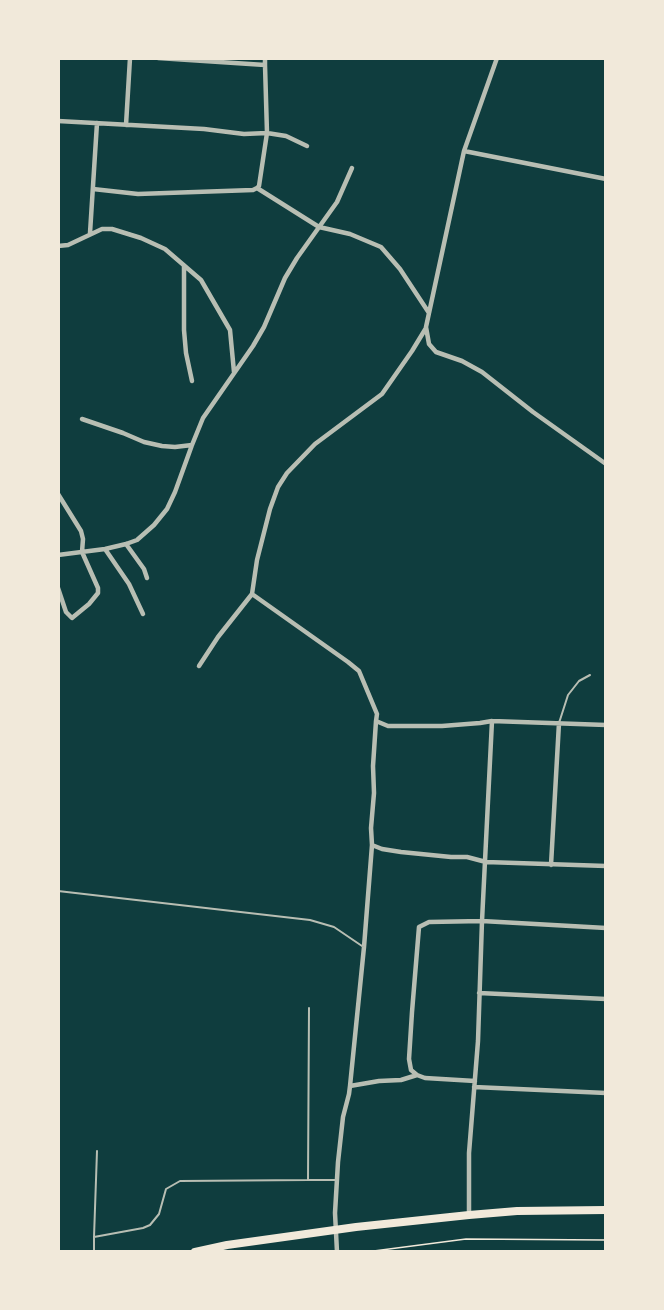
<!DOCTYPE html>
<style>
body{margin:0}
#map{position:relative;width:664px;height:1310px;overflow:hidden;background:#0f3d3e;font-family:Rubik,sans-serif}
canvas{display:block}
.frame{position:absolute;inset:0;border:60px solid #f1e9da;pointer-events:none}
</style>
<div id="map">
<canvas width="664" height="1310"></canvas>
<div class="frame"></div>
</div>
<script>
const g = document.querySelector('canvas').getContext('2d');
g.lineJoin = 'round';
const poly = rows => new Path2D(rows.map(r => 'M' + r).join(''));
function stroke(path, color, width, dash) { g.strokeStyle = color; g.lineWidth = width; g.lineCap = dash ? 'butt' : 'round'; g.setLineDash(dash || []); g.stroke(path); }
stroke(poly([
 [366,1252,466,1239,606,1240]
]), '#f1e9da', 1.5);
stroke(poly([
 [559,723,568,695,579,681,590,675],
 [58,891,310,920,334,927,362,946],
 [308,1180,338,1180],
 [94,1237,97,1151],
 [94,1252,94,1237,143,1228,150,1225,159,1214,166,1189,180,1181,308,1180,309,1008]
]), '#b8beb3', 2);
stroke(poly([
 [158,58,265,65,265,58],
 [497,58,464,151,426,327,429,344,436,352,462,361,482,372,533,412,606,464],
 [58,121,204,129,244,134,267,133,265,65],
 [126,125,130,58],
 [464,151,606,179],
 [257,188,319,227,350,234,381,247,400,269,429,313],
 [93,189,138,194,253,190,257,188,259,186,267,133,286,136,307,146],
 [90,233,97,123],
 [58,246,68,245,102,229,112,229,141,238,165,249,201,280,230,330,234,372],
 [184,266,184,330,186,353,192,381],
 [82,419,123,433,144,442,162,446,175,447,192,445],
 [58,494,81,531,83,539,82,552,98,588,98,593,89,604,72,618,66,612,58,588],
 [126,544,144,569,147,578],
 [105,549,129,584,143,614],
 [58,555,105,549,126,544,137,540,154,525,167,509,175,492,192,445,203,418,253,346,264,327,285,278,297,258,337,202,352,168],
 [252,594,348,662,359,671,377,714,376,721,388,726,442,726,480,723,492,721,606,725],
 [199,666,218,637,252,594,257,560,270,509,278,487,287,473,315,444,382,394,412,351,426,328],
 [372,845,382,849,401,852,451,857,467,857,486,862,606,866],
 [551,865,559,723],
 [479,993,606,999],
 [475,1081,425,1078,417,1075,411,1070,409,1059,412,1012,419,927,429,922,482,921,606,928],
 [350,1086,364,947,372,845,371,828,374,793,373,766,376,721],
 [474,1087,606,1093],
 [469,1215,469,1153,478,1041,482,921,492,721],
 [337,1252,335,1213,338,1162,343,1117,349,1094,350,1086,379,1081,401,1080,417,1075]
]), '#b8beb3', 4.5);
stroke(poly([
 [195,1252,227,1245,356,1227,469,1215,517,1211,606,1210]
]), '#f1e9da', 8);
</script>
